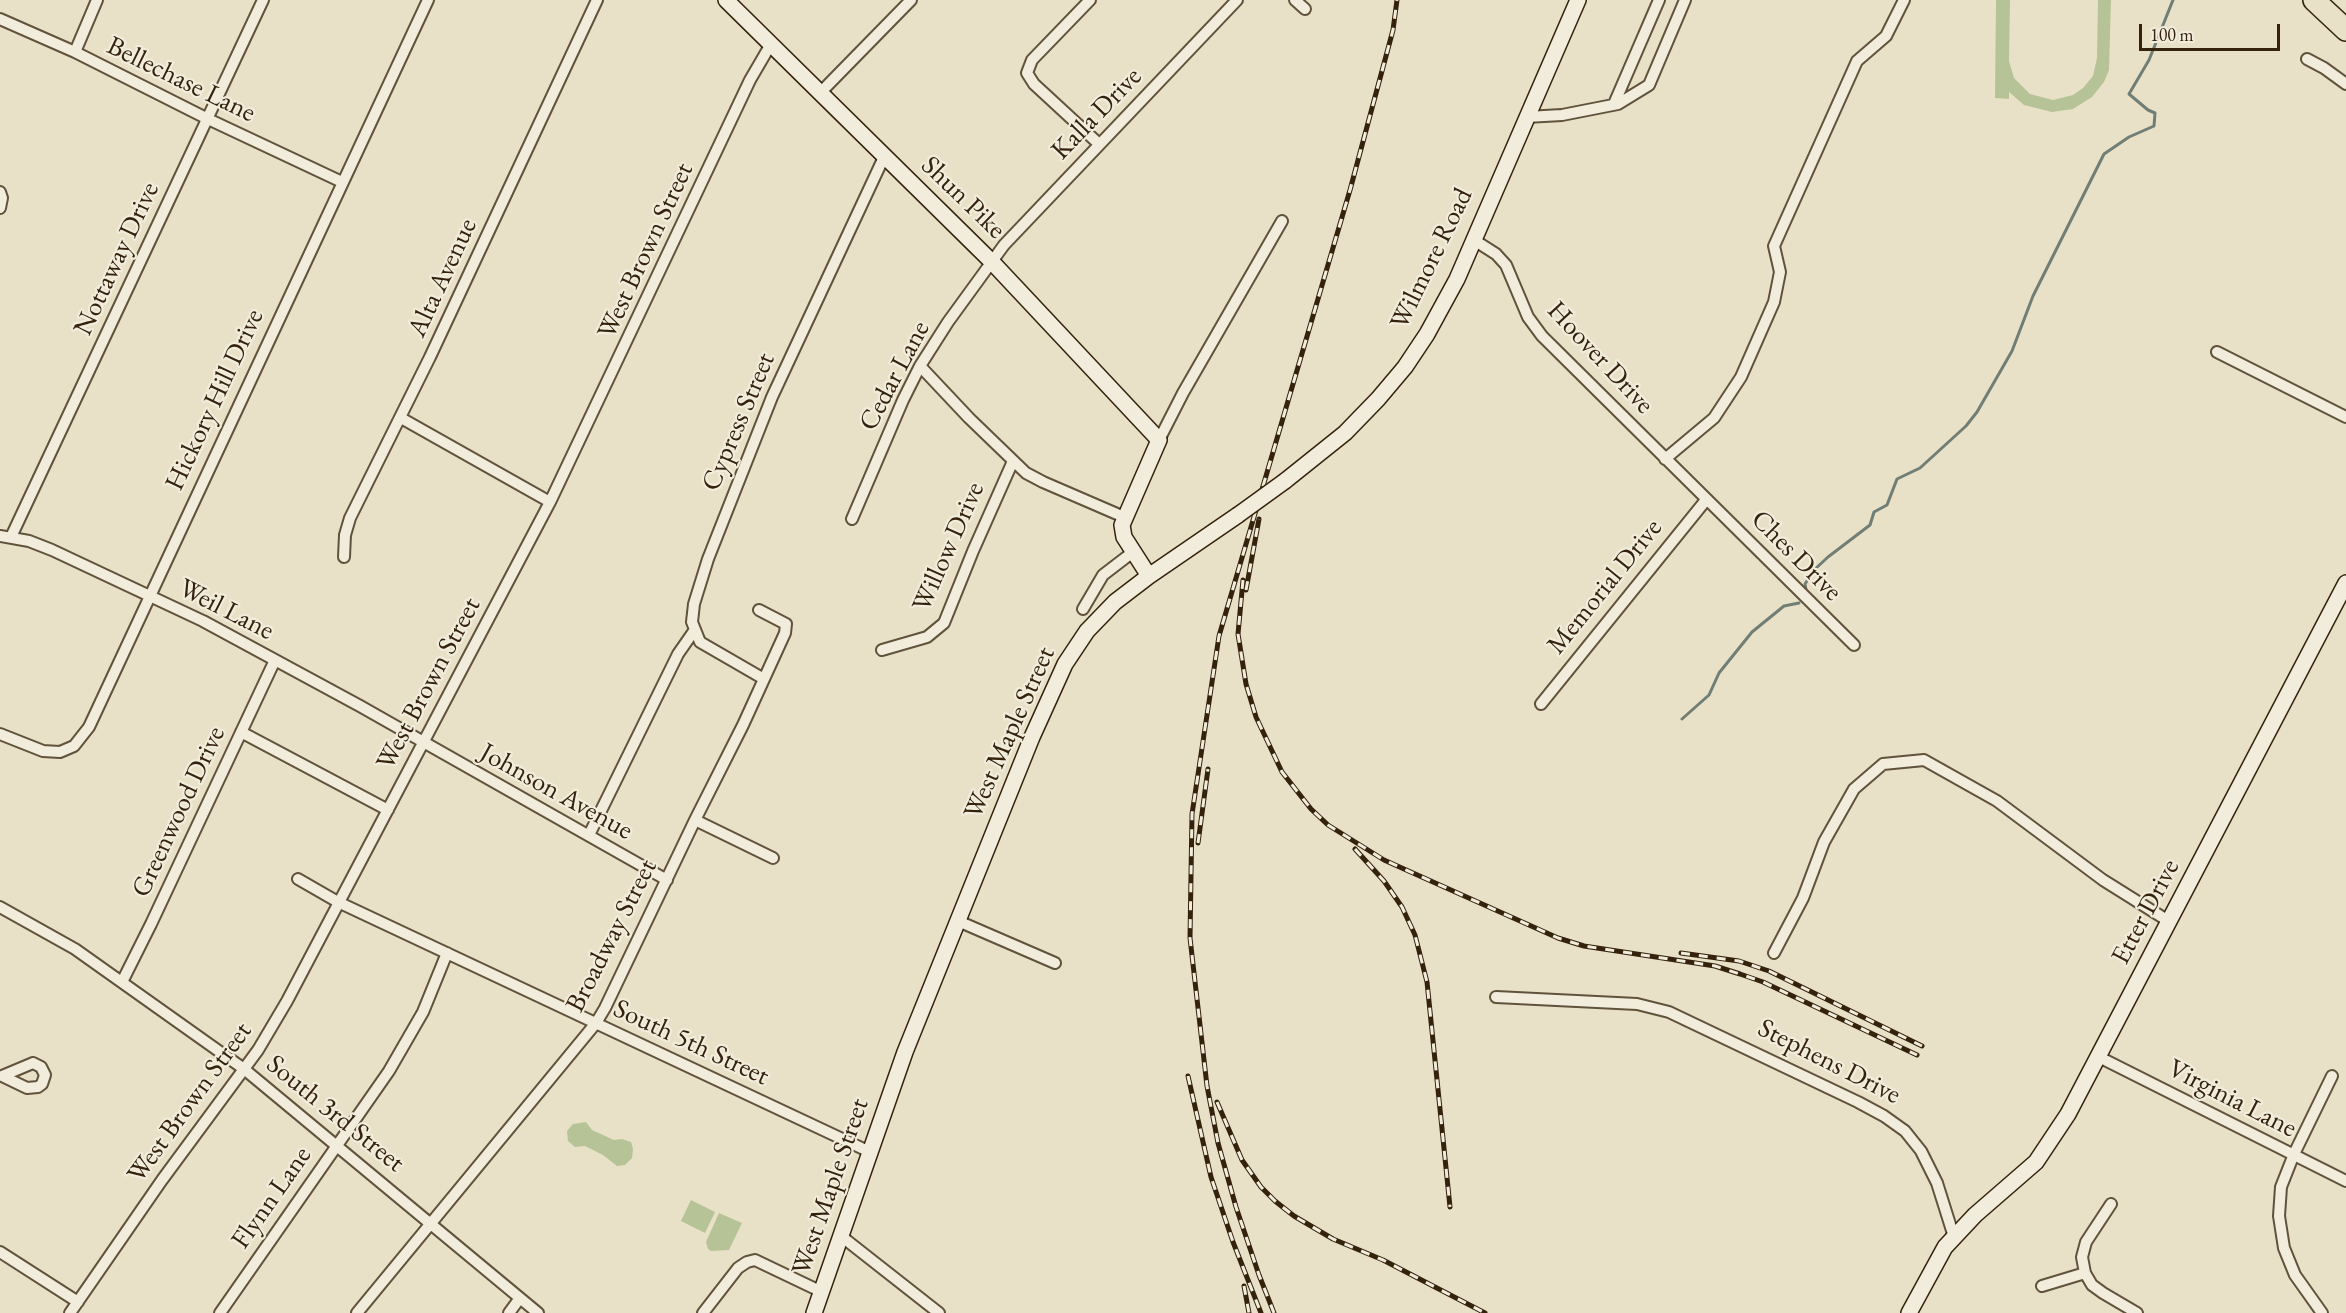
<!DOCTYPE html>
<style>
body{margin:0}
#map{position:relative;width:2346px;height:1313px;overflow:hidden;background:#e9e1c7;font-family:"EB Garamond",serif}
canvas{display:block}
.scale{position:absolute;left:2139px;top:24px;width:141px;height:27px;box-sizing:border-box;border:3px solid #34220d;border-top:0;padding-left:8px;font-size:18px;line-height:21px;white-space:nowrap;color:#34220d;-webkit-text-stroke:4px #f1ecdb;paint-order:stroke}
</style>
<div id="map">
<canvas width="2346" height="1313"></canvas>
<div class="scale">100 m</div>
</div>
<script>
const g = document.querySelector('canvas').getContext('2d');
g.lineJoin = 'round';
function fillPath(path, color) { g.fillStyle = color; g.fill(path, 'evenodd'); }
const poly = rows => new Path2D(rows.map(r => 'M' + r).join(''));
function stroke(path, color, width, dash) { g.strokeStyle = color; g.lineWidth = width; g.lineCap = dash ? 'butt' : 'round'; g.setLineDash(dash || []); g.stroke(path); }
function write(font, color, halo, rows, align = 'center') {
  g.font = font + ' "EB Garamond",serif'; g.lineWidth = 4.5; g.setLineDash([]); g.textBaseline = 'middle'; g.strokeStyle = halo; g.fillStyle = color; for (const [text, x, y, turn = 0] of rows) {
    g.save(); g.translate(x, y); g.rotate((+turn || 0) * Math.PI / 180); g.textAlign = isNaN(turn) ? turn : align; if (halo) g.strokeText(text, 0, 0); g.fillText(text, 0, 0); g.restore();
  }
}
fillPath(poly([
 [1996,0,2010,0,2009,61,2014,78,2030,94,2053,100,2073,95,2083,88,2093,76,2097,58,2098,0,2111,0,2109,70,2104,82,2092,97,2073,109,2052,112,2024,105,2009,92,2009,99,1995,98],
 [586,1122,592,1130,614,1140,622,1139,631,1142,633,1149,632,1158,625,1165,617,1166,603,1155,585,1146,575,1147,568,1141,567,1131,573,1124],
 [691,1200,715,1212,705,1233,681,1221],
 [719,1213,742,1223,729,1250,711,1251,708,1249,706,1242]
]), '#b6c396');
stroke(poly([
 [1806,590,1805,584,1814,570,1828,557,1870,525,1874,512,1887,505,1897,479,1920,468,1966,426,1977,412,2012,351,2033,296,2104,154,2129,137,2154,126,2155,113,2148,110,2129,94,2149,60,2173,0],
 [1682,719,1709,695,1719,673,1752,632,1784,606,1799,603]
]), '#717e76', 3);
const street = poly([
 [1090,0,1032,60,1027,73,1034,84,1099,144],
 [1295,0,1305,9],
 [0,19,75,52,208,119,342,182],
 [75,52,97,0],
 [2307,59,2324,68,2346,84],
 [820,93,911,0],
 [1614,104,1659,0],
 [1526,117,1562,115,1618,104,1649,85,1685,0],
 [0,192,2,198,0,208],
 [1474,240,1496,254,1506,265,1528,317,1542,336,1854,645],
 [2217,352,2346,417],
 [920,366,969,418,1026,473,1043,482,1124,517],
 [401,418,550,502],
 [1159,440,1183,393,1282,221],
 [1665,459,1714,418,1741,377,1774,302,1780,272,1774,246,1857,61,1886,36,1904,0],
 [852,519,903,400,920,366,948,322,1004,245,1237,0],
 [0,536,29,541,52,550,203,621,360,706,667,880],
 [11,537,263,0],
 [344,557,345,535,350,518,430,357,597,0],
 [1083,609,1103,575,1133,552],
 [882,650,927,637,944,623,973,551,1013,461],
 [764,679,700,642,692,622,694,604,708,559,772,397,884,157],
 [1541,704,1706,500],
 [241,732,388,810],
 [0,734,43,751,60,752,74,746,89,727,428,0],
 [695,820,773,858],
 [589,835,678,654,694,631],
 [298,879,338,902,870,1152],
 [0,907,75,949,244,1069,538,1313],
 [958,921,1055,963],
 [1774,953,1803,898,1824,842,1854,789,1883,764,1924,760,1997,801,2103,880,2170,922],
 [122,982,151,924,275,660],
 [1496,997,1637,1004,1669,1012,1858,1102,1884,1116,1905,1131,1921,1151,1937,1183,1954,1237],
 [2099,1057,2346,1181],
 [33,1063,41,1067,45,1075,42,1084,38,1087,27,1088,2,1076,33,1063],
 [2111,1204,2086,1242,2082,1257,2085,1273,2092,1285,2103,1293,2137,1313],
 [841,1236,939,1313],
 [0,1252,78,1302],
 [2042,1286,2085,1273],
 [70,1313,162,1180,258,1050,287,1001,550,502,750,80,771,44],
 [220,1313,389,1071,423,1012,447,953],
 [357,1313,596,1023,605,1008,695,820,743,725,785,633,786,624,759,610],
 [509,1313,520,1298],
 [703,1313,738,1268,747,1262,755,1260,822,1292],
 [2322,1313,2295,1275,2284,1248,2279,1216,2281,1187,2294,1154,2332,1076]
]);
const secondary = poly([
 [726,0,992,262,1159,440,1122,525,1124,537,1149,576],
 [1285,481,1345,433,1378,399,1405,367,1427,334,1457,279,1578,0],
 [814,1313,905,1052,1032,737,1065,664,1087,631,1115,602,1149,576,1238,515],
 [1909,1313,1945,1247,1975,1215,2036,1162,2068,1114,2346,583]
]);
const highway = poly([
 [2314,0,2346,30]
]);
stroke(street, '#61523c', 14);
stroke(secondary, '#34220d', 18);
stroke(highway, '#34220d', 24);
stroke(street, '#f1ecdb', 10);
stroke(secondary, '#f1ecdb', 15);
stroke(highway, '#e9e1c7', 21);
const rail = poly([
 [1243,580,1238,634,1246,684,1256,717,1282,772,1311,809,1328,825,1384,860,1558,938,1584,946,1715,966,1740,974,1763,982,1917,1055],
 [1246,590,1259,519],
 [1198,843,1208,769],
 [1355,849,1384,881,1402,907,1415,935,1427,982,1450,1207],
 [1681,953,1739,961,1769,971,1922,1046],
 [1188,1076,1211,1177,1233,1242,1261,1313],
 [1217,1102,1242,1160,1261,1187,1275,1201,1294,1216,1333,1239,1383,1260,1485,1313],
 [1244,1286,1249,1313],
 [1274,1313,1259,1275,1236,1207,1218,1143,1207,1086,1190,938,1192,814,1219,636,1350,190,1393,30,1397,0]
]);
stroke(rail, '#34220d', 5);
stroke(rail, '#f1ecdb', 3, [9]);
const secondaryBridge = poly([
 [1238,515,1285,481]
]);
stroke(secondaryBridge, '#34220d', 18, []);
stroke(secondaryBridge, '#f1ecdb', 15);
write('27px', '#34220d', '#f1ecdb', [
 ["Bellechase Lane",181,80,26],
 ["Kalla Drive",1097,114,-46],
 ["Shun Pike",963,198,44],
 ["West Brown Street",646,251,-65],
 ["Nottaway Drive",117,259,-65],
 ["Wilmore Road",1432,259,-64],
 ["Alta Avenue",443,278,-65],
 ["Hoover Drive",1600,358,47],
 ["Cedar Lane",895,376,-62],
 ["Hickory Hill Drive",215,400,-65],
 ["Cypress Street",739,422,-67],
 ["Willow Drive",949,547,-66],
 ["Ches Drive",1796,556,45],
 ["Memorial Drive",1605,587,-51],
 ["Weil Lane",226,610,27],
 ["West Brown Street",429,684,-62],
 ["West Maple Street",1010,733,-66],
 ["Johnson Avenue",556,792,29],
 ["Greenwood Drive",179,812,-65],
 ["Etter Drive",2146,912,-62],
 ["Broadway Street",612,936,-63],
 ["South 5th Street",691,1043,25],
 ["Stephens Drive",1829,1062,27],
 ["Virginia Lane",2232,1099,27],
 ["West Brown Street",190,1103,-54],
 ["South 3rd Street",335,1114,39],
 ["West Maple Street",831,1187,-71],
 ["Flynn Lane",272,1198,-55]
]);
</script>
